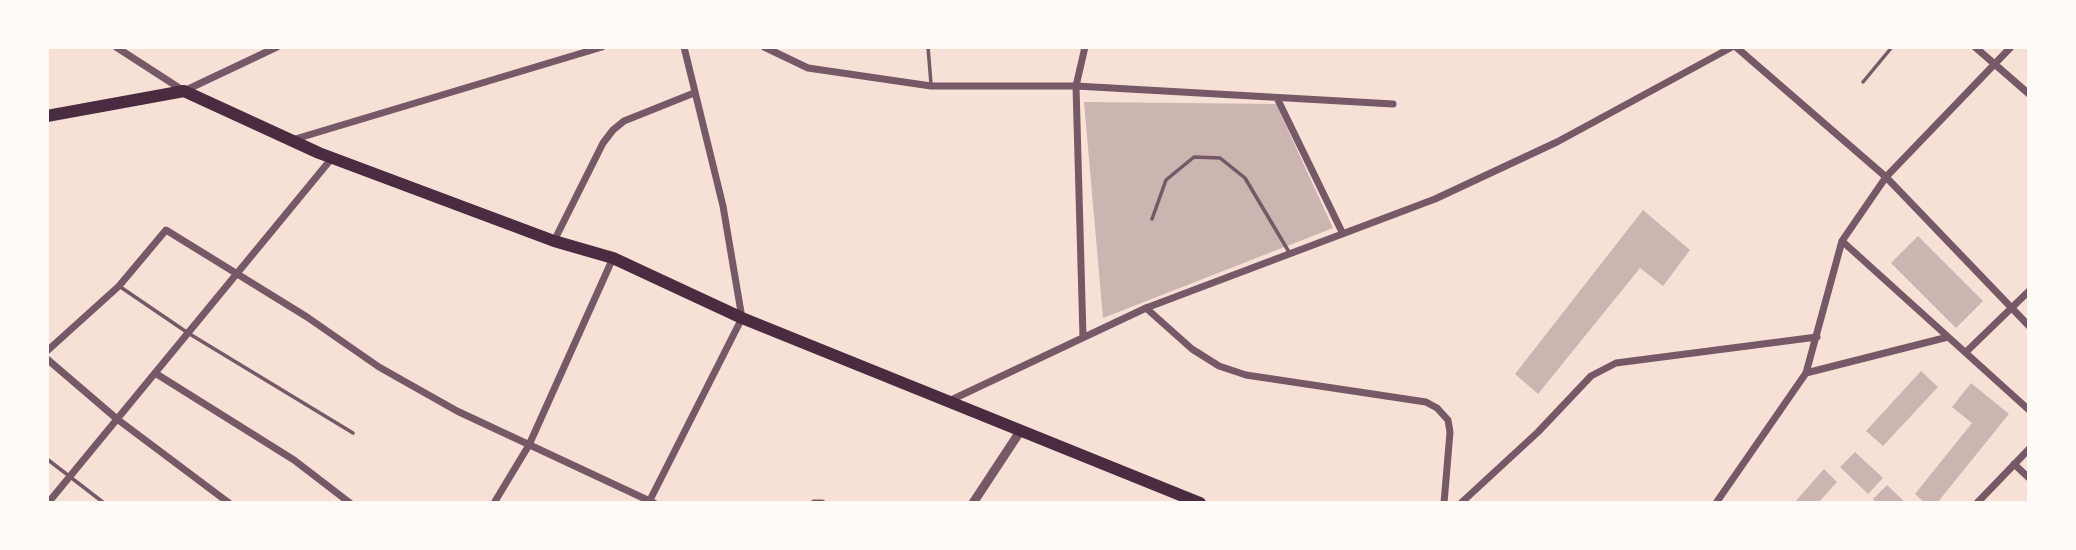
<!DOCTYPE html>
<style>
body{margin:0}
#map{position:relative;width:2076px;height:550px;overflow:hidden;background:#f7e1d7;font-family:"Asap Condensed",sans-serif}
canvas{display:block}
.frame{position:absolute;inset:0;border:49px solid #fffaf5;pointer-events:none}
</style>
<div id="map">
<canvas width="2076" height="550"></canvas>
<div class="frame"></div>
</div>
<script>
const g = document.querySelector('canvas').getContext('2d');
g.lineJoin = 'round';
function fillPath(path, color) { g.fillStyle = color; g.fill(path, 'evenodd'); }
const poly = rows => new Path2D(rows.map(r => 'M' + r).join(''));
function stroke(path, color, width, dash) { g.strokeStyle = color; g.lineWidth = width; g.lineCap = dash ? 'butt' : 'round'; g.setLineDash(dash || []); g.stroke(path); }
fillPath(poly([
 [1084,102,1276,104,1333,228,1103,318],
 [1643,210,1690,250,1663,286,1640,268,1538,394,1515,374],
 [1918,236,1983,301,1956,328,1891,263],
 [1921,371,1938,387,1883,446,1866,431],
 [1971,383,2009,414,1937,503,1925,503,1915,494,1972,423,1952,407],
 [1855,452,1883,478,1868,494,1840,467],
 [1824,469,1837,482,1818,503,1794,503],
 [1887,485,1906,503,1877,503,1873,499]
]), '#ccb4b1');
stroke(poly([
 [928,47,931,84],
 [1863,82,1892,47],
 [1152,219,1166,180,1194,157,1220,158,1245,178,1289,252],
 [119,286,188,333,353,433],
 [47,459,104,503]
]), '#755966', 3.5);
stroke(poly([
 [116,47,184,91,277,47],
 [764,47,808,68,931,86,1076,86,1393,104],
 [1736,47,1886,177,2029,326],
 [1975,47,2029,94],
 [1277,98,1342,232],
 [292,140,602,47],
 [554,241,603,143,613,130,624,121,694,93],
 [1842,241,2029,410],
 [1146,308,1192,349,1219,366,1246,375,1426,402,1437,408,1448,420,1450,432,1444,503],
 [1083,337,1076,86,1085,47],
 [47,351,119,286,166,230,307,317,379,367,457,411,654,503],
 [1966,352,2029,291],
 [47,359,117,419,229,503],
 [155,373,294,460,350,503],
 [1806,373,1948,337],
 [951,400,1146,308,1435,199,1557,142,1732,47],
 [2014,464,2029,478],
 [650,500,742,318,723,206,684,47],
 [48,503,332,158],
 [494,503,529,445,613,258],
 [814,503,822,503],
 [1461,503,1538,432,1591,376,1616,363,1817,337],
 [1716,503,1806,373,1842,241,1886,177,2011,47],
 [1977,503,2029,449]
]), '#755966', 7);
stroke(poly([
 [973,503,1021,430]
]), '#755966', 9);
stroke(poly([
 [47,116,184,91,319,153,554,241,613,258,742,318,1200,503]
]), '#4a2c40', 12);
</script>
